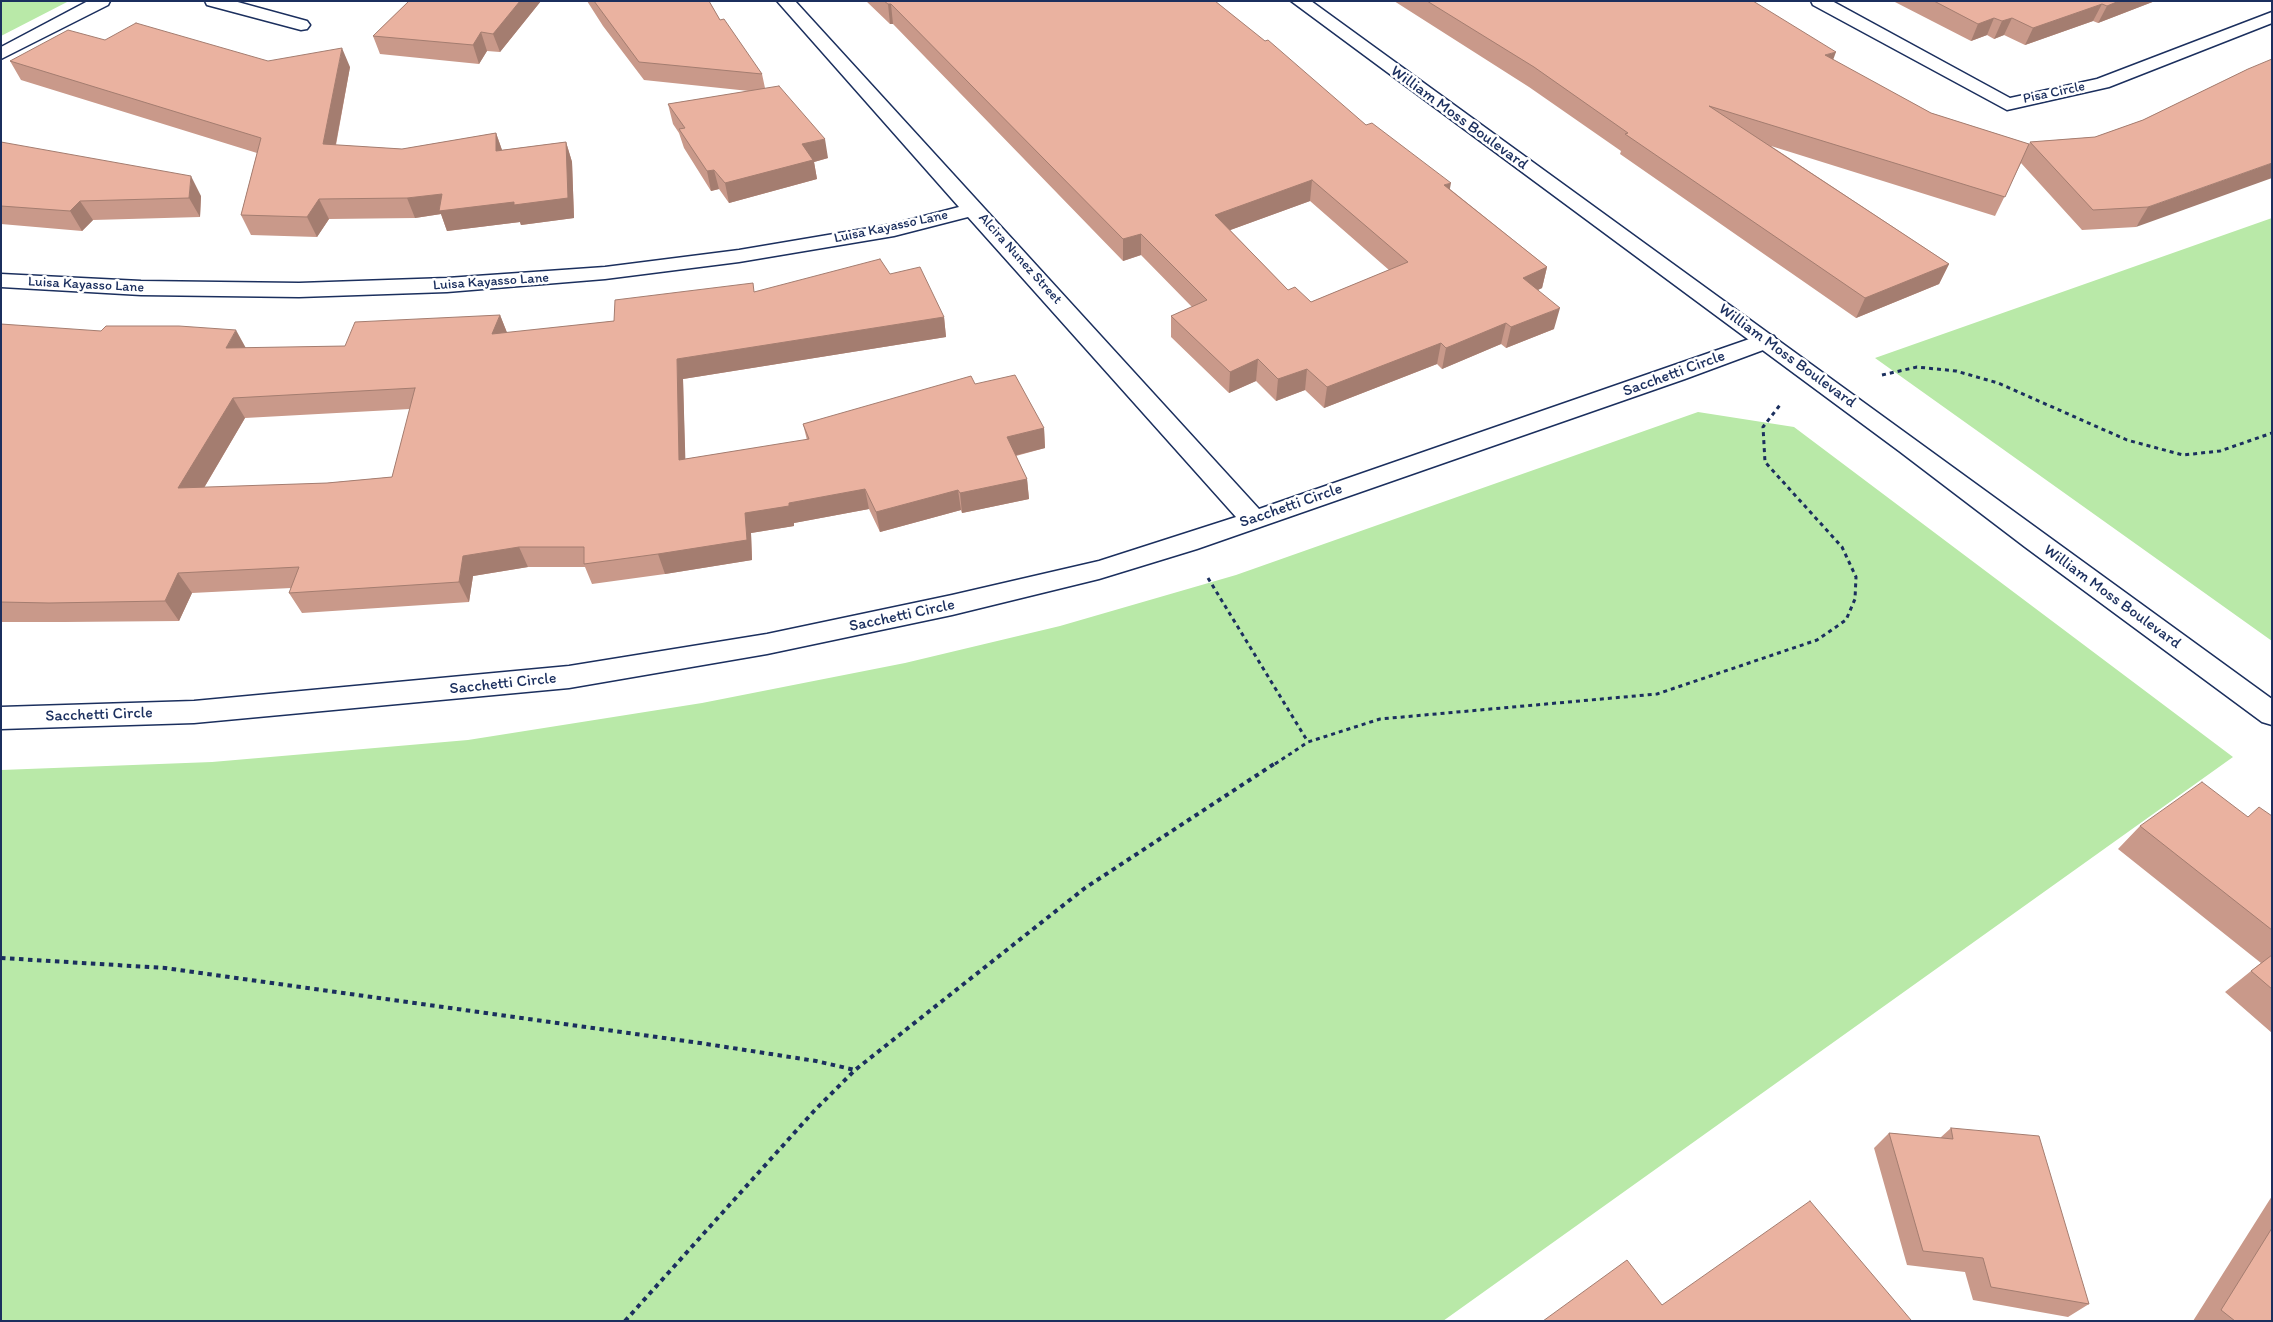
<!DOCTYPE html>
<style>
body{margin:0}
#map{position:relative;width:2273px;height:1322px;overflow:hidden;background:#fff;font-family:Itim,sans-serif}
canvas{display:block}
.frame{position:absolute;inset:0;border:2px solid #1b2f5e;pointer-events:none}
</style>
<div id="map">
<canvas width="2273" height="1322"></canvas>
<div class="frame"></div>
</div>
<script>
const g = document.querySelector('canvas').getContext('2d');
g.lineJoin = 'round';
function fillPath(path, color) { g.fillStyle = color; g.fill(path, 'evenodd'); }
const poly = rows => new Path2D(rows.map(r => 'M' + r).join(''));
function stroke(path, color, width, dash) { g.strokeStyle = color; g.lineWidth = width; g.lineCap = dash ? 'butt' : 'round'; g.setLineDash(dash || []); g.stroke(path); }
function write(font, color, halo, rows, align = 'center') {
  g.font = font + ' Itim,sans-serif'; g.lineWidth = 5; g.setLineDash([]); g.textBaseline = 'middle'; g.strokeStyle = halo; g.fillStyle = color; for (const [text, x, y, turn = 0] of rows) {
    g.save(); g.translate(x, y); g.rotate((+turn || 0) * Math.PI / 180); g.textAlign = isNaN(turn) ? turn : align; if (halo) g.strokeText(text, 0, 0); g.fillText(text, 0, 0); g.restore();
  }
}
fillPath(poly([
 [1,1,69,1,1,36],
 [2272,218,2272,641,1875,358],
 [1698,412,1794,427,2233,757,1443,1321,1,1321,1,770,212,762,468,740,702,703,905,663,1060,626,1236,575]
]), '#b9e9a8');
const minor = poly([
 [88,1,110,1,108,5,1,59,1,47,88,1],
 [205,1,234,1,307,21,310,25,307,29,301,30,207,5,205,1],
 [777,1,795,1,1259,509,1758,336,1766,334,1774,336,1777,341,1774,346,1685,379,1197,549,1099,579,952,615,767,654,569,688,194,723,1,729,1,707,194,701,569,666,767,634,952,595,1099,561,1236,517,968,217,894,236,739,262,605,279,447,292,299,297,141,295,1,287,1,274,141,281,299,283,447,278,605,267,739,250,893,224,959,207,777,1],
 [1811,1,1832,1,2010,98,2097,79,2272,12,2272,23,2109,87,2007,110,1813,5,1811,1]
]);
const tertiary = poly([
 [1291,1,1311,1,2272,699,2272,725,2262,722,2025,547,1899,451,1291,1]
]);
stroke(minor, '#1b2f5e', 3);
stroke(tertiary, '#1b2f5e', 3);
stroke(poly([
 [1882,375,1917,367,1956,371,1998,383,2127,440,2183,455,2220,451,2272,433],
 [1208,578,1308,742],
 [1275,764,1308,742,1380,719,1657,694,1817,640,1846,620,1855,599,1856,577,1842,547,1765,462,1763,427,1780,405]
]), '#1b2f5e', 3, [4, 4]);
stroke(poly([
 [1,958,165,968,700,1043,816,1061,855,1070],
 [625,1321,814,1111,855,1070,1085,888,1277,762]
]), '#1b2f5e', 4, [4.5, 4.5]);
fillPath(minor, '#fff');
fillPath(tertiary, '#fff');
fillPath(poly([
 [409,1,541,1,500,52,487,51,479,64,380,54,373,36],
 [587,1,709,1,720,20,762,74,765,88,828,158,814,162,817,179,729,203,719,189,711,191,684,148,679,133,673,124,668,104,749,91,644,80,603,26],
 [866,1,1215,1,1366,125,1450,189,1547,267,1542,288,1538,290,1554,329,1506,348,1501,344,1442,369,1437,364,1324,408,1305,390,1276,401,1256,381,1229,393,1171,337,1171,316,1192,307,1141,255,1123,261,893,24,890,24],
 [1310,201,1389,270,1311,302,1288,290,1230,230],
 [1394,1,1753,1,1833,60,1931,113,2029,144,2030,142,2095,137,2143,120,2248,69,2136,227,2082,230,2021,163,1995,216,1771,146,1949,264,1939,284,1856,318,1620,154,1621,151,1529,87],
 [1893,1,2155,1,2098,23,2093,21,2025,45,2004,35,1994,39,1987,35,1971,41],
 [10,61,268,61,350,67,336,145,402,149,496,133,502,150,566,142,572,162,574,218,521,225,520,222,447,231,441,214,415,218,329,219,317,237,251,235,241,215,257,153,21,80],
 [1,142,201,196,200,217,93,220,82,231,1,224],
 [890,274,944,317,946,337,683,379,685,459,807,440,803,424,975,384,1044,428,1045,448,1016,456,1027,479,1029,499,962,513,961,510,880,532,869,509,794,523,794,526,751,533,752,560,665,574,592,584,585,567,528,567,473,576,469,602,302,613,289,593,291,588,192,593,179,621,65,622,1,622,1,324,246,348,345,346,500,315,507,333,614,321,755,292],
 [410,409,392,477,327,483,204,488,245,418],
 [2272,816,2272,1033,2225,992,2251,971,2261,963,2118,849,2140,826,2248,817],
 [1951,1128,2089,1304,2068,1317,1973,1300,1965,1272,1907,1265,1874,1148,1889,1133,1940,1138],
 [2272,1196,2272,1321,2193,1321]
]), '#c9998a');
fillPath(poly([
 [520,1,541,1,500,52,493,34],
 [2119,1,2155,1,2098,23,2107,6],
 [888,4,891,4,893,24,890,24],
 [2102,4,2093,21,2025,45,2033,28],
 [1994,18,1987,35,1971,41,1978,24],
 [2012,18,2004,35,1994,39,2002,21],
 [481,32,487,51,479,64,473,45],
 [342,48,350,67,332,164,323,144],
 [1836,52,1829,71,1825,55],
 [496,133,503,153,496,151],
 [825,139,828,158,814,162,817,179,729,203,725,183,802,144],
 [566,142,572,162,574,218,521,225,520,222,447,231,441,214,415,218,407,198,442,194,514,202],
 [2272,163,2272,178,2136,227,2148,207],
 [714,170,719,189,711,191,707,171],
 [191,176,201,196,200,217,189,198],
 [1312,180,1310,201,1214,236,1215,215],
 [1451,183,1447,204,1444,185],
 [319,199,329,219,317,237,307,217],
 [80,201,93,220,82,231,70,211],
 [1141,234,1141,255,1123,261,1123,239],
 [1949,264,1939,284,1856,318,1865,298],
 [1547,267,1542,288,1518,299,1523,278],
 [1560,308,1554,329,1506,348,1511,327],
 [500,315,508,335,492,334],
 [944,317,946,337,683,379,686,480,679,460,677,359],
 [1506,323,1501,344,1442,369,1446,348],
 [236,330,247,350,226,348],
 [1441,343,1437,364,1324,408,1327,387],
 [1258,359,1256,381,1229,393,1230,372],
 [1307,369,1305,390,1276,401,1278,379],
 [233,398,245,418,192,508,178,488],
 [1044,428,1045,448,1009,457,1007,437],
 [1027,479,1029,499,962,513,960,493],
 [865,489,869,509,794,523,794,526,751,533,752,560,665,574,658,554,745,513,789,503],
 [958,490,961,510,880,532,876,512],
 [519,547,528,567,473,576,469,602,459,582,463,556],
 [178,573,192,593,179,621,165,601]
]), '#a47d70');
const building = poly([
 [409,1,520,1,493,34,481,32,473,45,373,36,409,1],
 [594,1,709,1,720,20,724,19,762,74,639,62,594,1],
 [884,1,1215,1,1265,41,1268,40,1366,125,1372,123,1451,183,1444,185,1547,267,1523,278,1560,308,1511,327,1506,323,1446,348,1441,343,1327,387,1307,369,1278,379,1258,359,1230,372,1171,316,1207,300,1141,234,1123,239,891,4,888,4,884,1],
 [1312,180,1408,262,1311,302,1295,287,1288,290,1215,215,1312,180],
 [1427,1,1753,1,1836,52,1825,55,1931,113,2029,144,2005,197,1709,106,1949,264,1865,298,1625,134,1628,133,1534,67,1427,1],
 [1934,1,2119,1,2107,6,2102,4,2033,28,2012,18,2002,21,1994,18,1978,24,1934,1],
 [136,23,268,61,342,48,323,144,402,149,496,133,496,151,566,142,568,198,514,205,514,202,439,211,442,194,407,198,319,199,307,217,241,215,261,138,10,61,68,30,105,40,136,23],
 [2272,59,2272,163,2148,207,2093,210,2030,142,2095,137,2143,120,2248,69,2272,59],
 [779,86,825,139,802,144,813,160,725,183,714,170,707,171,679,129,685,128,668,104,779,86],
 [1,142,191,176,189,198,80,201,70,211,1,206,1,142],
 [880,259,890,274,920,267,944,317,677,359,679,460,809,439,803,424,971,376,975,384,1015,375,1044,428,1007,437,1027,479,960,493,958,490,876,512,865,489,789,503,789,506,745,513,747,540,658,554,584,564,584,547,519,547,463,556,459,582,289,593,299,567,178,573,165,601,49,603,1,602,1,324,101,331,106,326,179,326,236,330,226,348,345,346,355,322,500,315,492,334,614,321,615,300,753,283,754,292,880,259],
 [415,388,392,477,327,483,178,488,233,398,415,388],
 [2202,782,2248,817,2259,807,2272,816,2272,930,2140,826,2202,782],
 [2272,955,2272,989,2251,971,2272,955],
 [1951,1128,2039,1136,2089,1304,1991,1287,1983,1258,1923,1251,1889,1133,1953,1139,1951,1128],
 [1810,1201,1911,1320,1909,1321,1543,1321,1627,1260,1662,1305,1810,1201],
 [2272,1228,2272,1321,2235,1321,2221,1310,2272,1228]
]);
fillPath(building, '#eab2a0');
stroke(building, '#a47d70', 1);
write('14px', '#1b2f5e', '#fff', [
 ["Pisa Circle",2054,93,-12],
 ["Luisa Kayasso Lane",891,227,-12],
 ["Alcira Nunez Street",1020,259,48],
 ["Luisa Kayasso Lane",491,282,-4],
 ["Luisa Kayasso Lane",86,285,3]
]);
write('16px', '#1b2f5e', '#fff', [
 ["William Moss Boulevard",1459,118,36],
 ["William Moss Boulevard",1787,356,36],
 ["Sacchetti Circle",1674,374,-20],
 ["Sacchetti Circle",1291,506,-19],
 ["William Moss Boulevard",2112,597,36],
 ["Sacchetti Circle",902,616,-12],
 ["Sacchetti Circle",503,684,-6],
 ["Sacchetti Circle",99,715,-2]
]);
</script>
